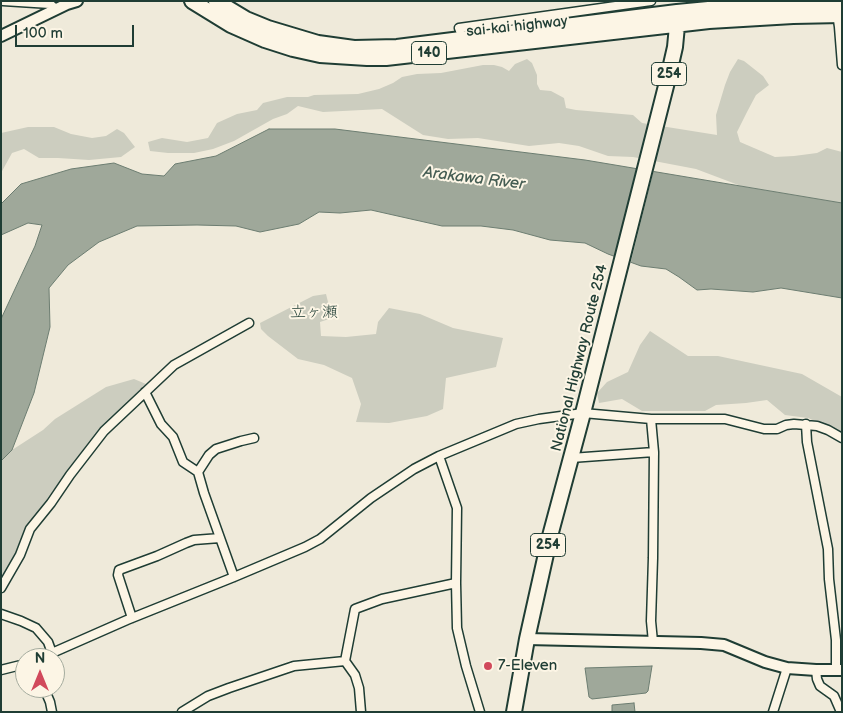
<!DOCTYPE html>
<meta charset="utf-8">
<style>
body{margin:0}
#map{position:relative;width:843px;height:713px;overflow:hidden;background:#efeada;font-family:"Balsamiq Sans",sans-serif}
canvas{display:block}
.frame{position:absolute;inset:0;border:2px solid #1f3d34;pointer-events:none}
.north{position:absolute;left:15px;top:648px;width:50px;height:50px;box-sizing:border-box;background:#fcf5e5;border:1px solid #a4ab9e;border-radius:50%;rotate:0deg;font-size:14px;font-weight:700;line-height:20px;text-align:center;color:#1f3d34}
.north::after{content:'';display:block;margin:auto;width:18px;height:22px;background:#d1495b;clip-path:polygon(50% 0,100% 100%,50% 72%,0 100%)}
.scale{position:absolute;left:15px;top:25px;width:119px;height:22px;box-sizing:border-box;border:2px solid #1f3d34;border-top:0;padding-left:6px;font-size:15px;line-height:18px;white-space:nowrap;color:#1f3d34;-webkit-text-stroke:4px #fcf5e5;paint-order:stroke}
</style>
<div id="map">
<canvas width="843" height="713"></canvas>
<div class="frame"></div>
<div class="north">N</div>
<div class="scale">100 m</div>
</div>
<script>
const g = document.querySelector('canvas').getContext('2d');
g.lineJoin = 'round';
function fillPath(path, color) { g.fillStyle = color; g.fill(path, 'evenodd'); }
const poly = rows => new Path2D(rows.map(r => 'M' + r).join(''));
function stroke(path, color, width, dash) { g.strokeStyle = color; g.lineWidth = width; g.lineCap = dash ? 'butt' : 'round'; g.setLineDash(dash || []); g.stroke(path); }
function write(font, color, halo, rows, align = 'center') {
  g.font = font + ' "Balsamiq Sans","Klee One",sans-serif'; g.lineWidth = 4; g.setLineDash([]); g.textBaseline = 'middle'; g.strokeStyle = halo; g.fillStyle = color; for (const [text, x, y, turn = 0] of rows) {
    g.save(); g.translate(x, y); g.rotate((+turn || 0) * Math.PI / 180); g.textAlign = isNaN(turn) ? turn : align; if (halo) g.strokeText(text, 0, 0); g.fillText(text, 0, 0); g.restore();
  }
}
fillPath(poly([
 [527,59,532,63,537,75,537,84,540,90,551,91,564,98,566,108,576,110,633,115,642,123,717,135,716,115,725,85,730,72,738,59,744,61,763,76,769,85,756,95,747,112,737,132,740,142,775,157,794,156,817,153,827,148,842,152,842,203,741,186,696,169,633,157,608,156,579,146,559,143,529,146,478,138,448,139,423,135,382,109,323,112,298,106,287,114,273,119,234,141,213,149,194,153,168,153,150,151,148,142,162,138,187,142,208,138,217,123,237,114,257,110,263,103,287,97,308,97,314,95,358,94,379,89,393,83,402,77,417,74,441,73,483,65,494,65,502,67,509,71,515,64],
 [28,127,54,127,71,134,92,138,106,136,117,129,124,133,135,147,121,157,89,160,58,158,39,158,24,149,12,153,1,173,1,133],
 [326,294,332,318,320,322,321,336,346,337,376,334,378,322,389,308,420,314,453,328,503,338,496,367,446,378,443,409,427,416,389,423,356,422,361,404,352,378,324,365,298,359,268,336,261,329,260,323,313,296],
 [650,331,688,356,718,356,802,374,842,397,842,433,808,418,785,415,767,400,746,403,716,405,705,411,642,411,622,399,599,403,597,393,607,382,628,372,640,345],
 [134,379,146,384,108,421,60,481,28,525,15,556,1,580,1,461,12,450,43,430,55,419,106,387]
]), '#cccdbf');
const water = poly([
 [269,129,335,129,585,160,842,203,842,298,781,288,753,292,711,289,697,290,679,277,666,269,641,266,608,254,585,243,550,240,513,230,481,226,442,226,371,210,340,213,319,212,299,224,260,232,236,226,197,225,137,226,99,242,68,265,49,288,50,327,34,393,12,450,1,461,1,319,35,246,42,225,28,223,1,235,1,204,21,184,71,169,114,163,142,174,164,176,175,164,216,156,269,129],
 [652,666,648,691,646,693,592,699,589,697,585,668,652,666],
 [634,703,635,712,612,712,612,705,634,703]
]);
fillPath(water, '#9fa89a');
stroke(water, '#6c7d71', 1);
fillPath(poly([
 [637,166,654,169,630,265,614,259]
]), '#efeada');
const street = poly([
 [3,1,50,4,56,9],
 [837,13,839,27,842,65],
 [464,41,459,28,651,1],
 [145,392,161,424,173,437,183,462,198,472,204,493,234,577],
 [651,419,654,452,653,558,651,621,653,642],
 [806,424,807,442,828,549,829,579,836,640,836,670],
 [439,456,457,508,456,583,457,628,466,666,480,712],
 [571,458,654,452],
 [198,472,209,455,216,449,241,441,254,438],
 [1,588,20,555,30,529,51,503,70,475,104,431,174,365,249,323],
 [1,614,21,621,36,628,48,642,52,653],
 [132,618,118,575,119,570,157,556,186,543,194,540,220,538],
 [43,658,52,653,127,620,234,577,305,547,320,539,371,498,414,469,439,456,516,424,539,419,583,413,651,419,725,419,764,429,777,429,786,425,794,424,817,426,828,430,842,438],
 [1,670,25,664],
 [816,670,817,679,820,686,834,696,841,712],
 [44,688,50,702,52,712],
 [182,712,208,696,229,688,294,666,345,661],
 [361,712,359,688,355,675,345,661,355,609,382,599,456,583],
 [773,712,787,668]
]);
const secondary = poly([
 [1,36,67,4,77,1],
 [527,639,701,643,724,645,765,662,787,668,816,670,842,670]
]);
const highway = poly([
 [192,1,231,25,265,40,293,49,320,55,367,58,386,58,709,21,793,16,842,15],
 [216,1,246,19,268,28,318,43,354,48,397,47,677,12,719,8,799,4,842,4],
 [514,712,527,639,550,536,583,413,667,82,675,47,677,26,677,12]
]);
stroke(street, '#1f3d34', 11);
stroke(secondary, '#1f3d34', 14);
stroke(highway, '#1f3d34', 18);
stroke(street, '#fcf5e5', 8);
stroke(secondary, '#fcf5e5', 10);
stroke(highway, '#fcf5e5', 14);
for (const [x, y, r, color] of [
 [488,666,5,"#d1495b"]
]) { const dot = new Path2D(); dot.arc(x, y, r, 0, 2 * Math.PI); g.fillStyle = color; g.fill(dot); stroke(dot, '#fcf5e5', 2); }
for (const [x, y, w] of [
 [429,53,35],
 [669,74,35],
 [548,545,35]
]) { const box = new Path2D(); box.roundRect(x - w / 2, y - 11.5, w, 23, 4); g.fillStyle = '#fcf5e5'; g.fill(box); stroke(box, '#1f3d34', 1); }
write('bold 14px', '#1f3d34', null, [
 ["140",429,53],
 ["254",669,74],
 ["254",548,545]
]);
write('15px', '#1f3d34', '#fcf5e5', [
 ["sai-kai highway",517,27,-6],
 ["National Highway Route 254",580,358,-76]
]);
write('15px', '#1f3d34', '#fcf5e5', [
 ["7-Eleven",498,666]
], 'left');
write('italic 16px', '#455d53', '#fcf5e5', [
 ["Arakawa River",474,179,7]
]);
write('16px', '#1f3d34', '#fcf5e5', [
 ["立ヶ瀬",314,313]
]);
</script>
